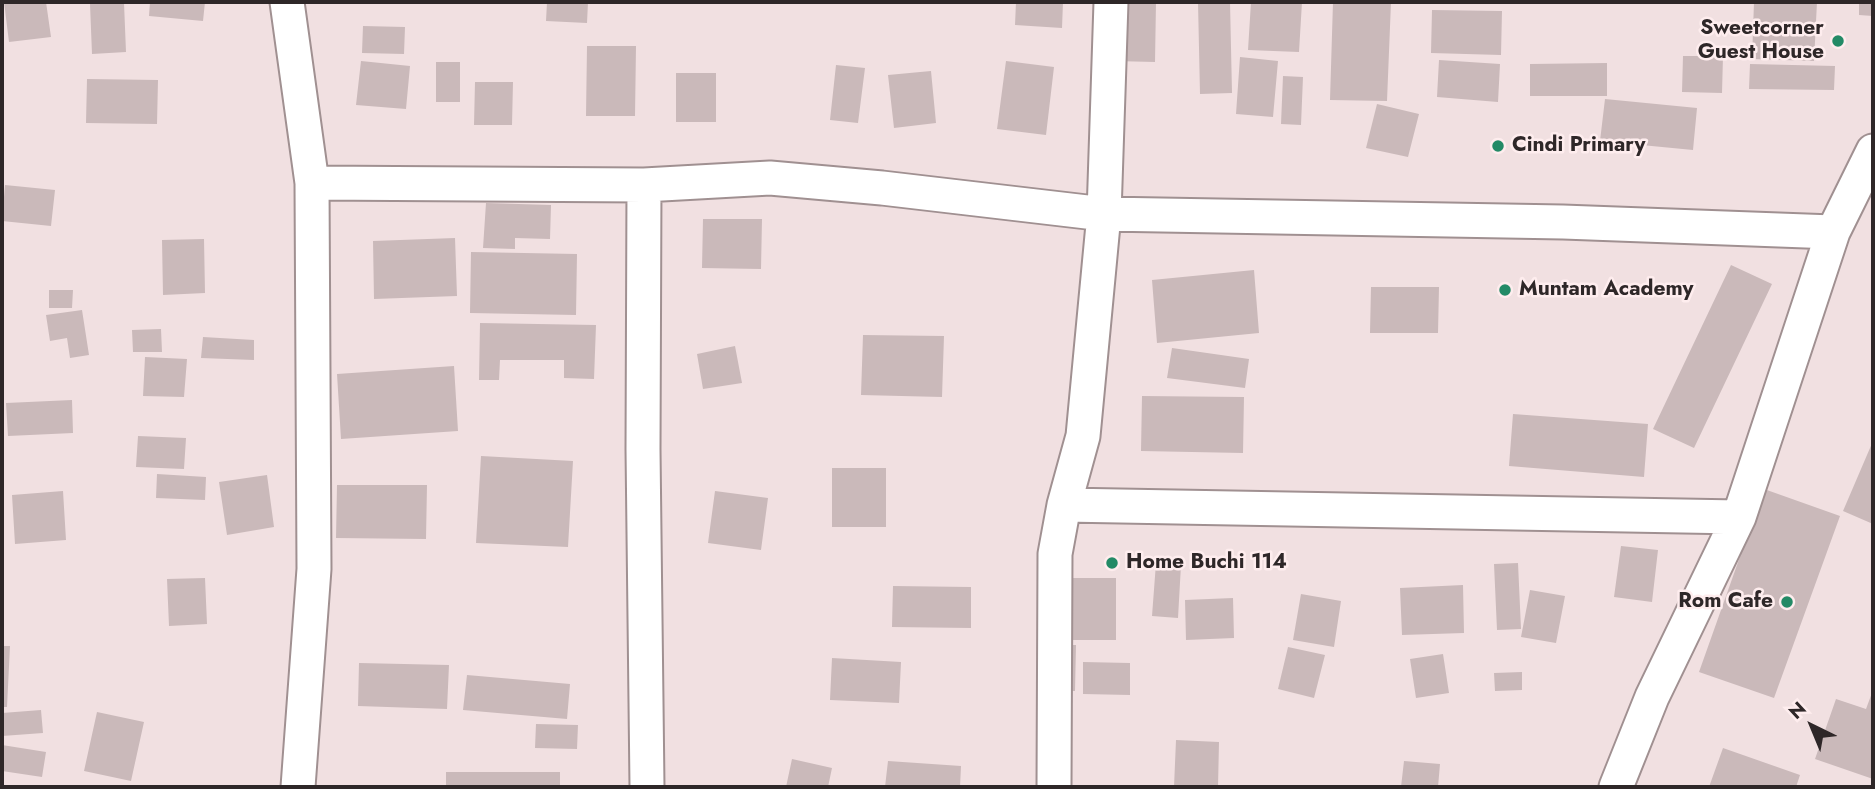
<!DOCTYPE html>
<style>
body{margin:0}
#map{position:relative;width:1875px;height:789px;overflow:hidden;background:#f1e0e1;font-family:Jost,sans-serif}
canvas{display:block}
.frame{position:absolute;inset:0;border:4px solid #2e2728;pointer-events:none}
.north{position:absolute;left:1777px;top:691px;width:70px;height:70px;-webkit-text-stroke:5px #feedee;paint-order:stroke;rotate:317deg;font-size:19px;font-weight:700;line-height:28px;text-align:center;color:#2e2728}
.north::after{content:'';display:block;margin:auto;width:24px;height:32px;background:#2e2728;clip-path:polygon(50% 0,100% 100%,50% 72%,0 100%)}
</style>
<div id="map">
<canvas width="1875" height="789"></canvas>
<div class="frame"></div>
<div class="north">N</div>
</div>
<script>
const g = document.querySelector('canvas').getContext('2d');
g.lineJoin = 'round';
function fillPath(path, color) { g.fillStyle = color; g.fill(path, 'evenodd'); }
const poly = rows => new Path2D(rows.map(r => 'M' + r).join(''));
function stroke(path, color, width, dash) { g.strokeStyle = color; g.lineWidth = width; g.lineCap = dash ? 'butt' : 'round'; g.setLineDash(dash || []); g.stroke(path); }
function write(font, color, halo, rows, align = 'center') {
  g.font = font + ' Jost,sans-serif'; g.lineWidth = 5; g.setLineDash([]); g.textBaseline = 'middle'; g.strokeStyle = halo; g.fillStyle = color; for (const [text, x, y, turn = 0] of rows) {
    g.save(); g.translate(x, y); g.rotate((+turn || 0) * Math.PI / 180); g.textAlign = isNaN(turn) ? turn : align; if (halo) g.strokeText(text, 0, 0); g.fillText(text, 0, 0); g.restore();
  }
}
fillPath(poly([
 [4,2,46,2,51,37,9,42],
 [150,2,205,2,203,21,149,16],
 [547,2,588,2,587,23,546,21],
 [1016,2,1063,2,1062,28,1015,25],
 [1115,2,1156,2,1155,62,1114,61],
 [1198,2,1230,2,1232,93,1200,94],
 [1251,2,1302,2,1299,52,1248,50],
 [1333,2,1391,2,1387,101,1330,100],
 [1754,2,1817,2,1814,61,1752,59],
 [1859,2,1873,2,1873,16,1859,15],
 [124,3,126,52,92,54,90,4],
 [1432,10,1502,11,1501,55,1431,53],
 [363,26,405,27,404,54,362,53],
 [587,46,636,46,635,116,586,116],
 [1683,56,1723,56,1722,93,1682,92],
 [1240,57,1278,61,1273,117,1236,114],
 [1439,60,1500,64,1498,102,1437,97],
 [361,61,410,66,406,109,356,105],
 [1006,61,1054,67,1046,135,997,129],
 [436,62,460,62,460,102,436,102],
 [1607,63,1607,96,1530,96,1530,64],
 [1750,64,1835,66,1834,90,1749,89],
 [836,65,865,68,858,123,830,120],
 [931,71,936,123,894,128,888,75],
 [676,73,716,73,716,122,676,122],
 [1283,76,1303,77,1301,125,1281,124],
 [87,79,158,80,157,124,86,123],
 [475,82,513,82,512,125,474,125],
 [1605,99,1697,108,1693,150,1600,141],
 [1377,104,1419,114,1408,157,1366,148],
 [5,185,55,190,51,226,2,221],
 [486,203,551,205,550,239,515,238,515,249,483,248],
 [703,219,762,219,761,269,702,268],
 [455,238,457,296,374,299,373,241],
 [204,239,205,293,163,295,162,240],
 [471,252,577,254,576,315,470,313],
 [1731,265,1772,284,1694,448,1653,429],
 [1254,270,1259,333,1157,343,1152,280],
 [1371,287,1439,287,1438,333,1370,333],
 [49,290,73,290,72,308,49,308],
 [82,310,89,355,70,358,67,338,50,341,46,315],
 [480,323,596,325,594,379,564,378,564,360,500,360,499,380,479,380],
 [161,329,162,352,133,352,132,330],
 [863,335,944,336,942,397,861,395],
 [203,337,254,340,254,360,201,358],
 [735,346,742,383,703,389,697,354],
 [1172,348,1249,359,1245,388,1167,378],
 [145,357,187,359,184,397,143,396],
 [454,366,458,431,341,439,337,374],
 [1142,396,1244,397,1243,453,1141,451],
 [72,400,73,433,8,436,6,403],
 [1513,414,1648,424,1644,477,1509,466],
 [138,436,186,438,184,469,136,467],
 [1873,441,1873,524,1843,511],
 [481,456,573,461,568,547,476,543],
 [832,468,886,468,886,527,832,527],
 [157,474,206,477,205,500,156,498],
 [267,475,274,527,227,535,219,482],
 [337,485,427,485,426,539,336,538],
 [1764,489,1840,516,1774,698,1699,672],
 [63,491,66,540,15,544,12,495],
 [715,491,768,498,761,550,708,543],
 [1621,546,1658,550,1652,602,1614,597],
 [1156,563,1181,565,1178,618,1152,616],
 [1518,563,1521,629,1497,630,1494,564],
 [205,578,207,624,169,626,167,579],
 [1069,578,1116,578,1116,640,1069,640],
 [1463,585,1464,633,1402,635,1400,588],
 [893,586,971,587,971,628,892,627],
 [1530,590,1565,596,1556,643,1521,637],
 [1301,594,1341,601,1334,647,1293,640],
 [1233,598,1234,638,1186,640,1185,600],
 [1050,645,1076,645,1075,691,1048,691],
 [2,646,10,646,7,707,2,707],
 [1288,647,1325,655,1314,698,1278,689],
 [1443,654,1449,693,1416,698,1410,659],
 [832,658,901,662,899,703,830,700],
 [1083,662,1130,663,1130,695,1083,694],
 [359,663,449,665,447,709,358,706],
 [1522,672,1522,690,1495,691,1494,673],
 [467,675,570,684,567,719,463,710],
 [1873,690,1873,779,1815,759,1836,699,1866,709],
 [41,710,43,733,2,736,2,713],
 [97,712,144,722,131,781,84,771],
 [536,724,578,725,577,749,535,748],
 [1176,740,1219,742,1218,787,1174,787],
 [2,745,46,752,42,777,2,771],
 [1723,748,1800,775,1796,787,1709,787],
 [792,759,832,768,828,787,786,787],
 [888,761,961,766,960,787,885,787],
 [1404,761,1440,764,1438,787,1401,787],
 [446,772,560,772,560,787,446,787]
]), '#cab9ba');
const minor = poly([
 [287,2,312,183,314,569,298,787],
 [1111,2,1104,214,1563,222,1833,232],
 [312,183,644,185,770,178,882,188,1104,214,1083,436,1064,505,1055,554,1054,787],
 [644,185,643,449,647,787],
 [1064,505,1739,517],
 [1616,787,1652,697,1739,517,1833,232,1873,151]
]);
stroke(minor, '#a09091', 37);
stroke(minor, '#fff', 33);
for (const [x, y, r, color] of [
 [1838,41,7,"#238a66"],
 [1498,146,7,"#238a66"],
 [1505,290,7,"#238a66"],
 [1112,563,7,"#238a66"],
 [1787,602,7,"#238a66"]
]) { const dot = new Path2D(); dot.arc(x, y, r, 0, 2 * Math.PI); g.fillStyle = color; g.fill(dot); stroke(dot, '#feedee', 2.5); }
write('bold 21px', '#2e2728', '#feedee', [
 ["Sweetcorner",1824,29,"right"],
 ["Guest House",1824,53,"right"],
 ["Cindi Primary",1512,146],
 ["Muntam Academy",1519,290],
 ["Home Buchi 114",1126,563],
 ["Rom Cafe",1773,602,"right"]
], 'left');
</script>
